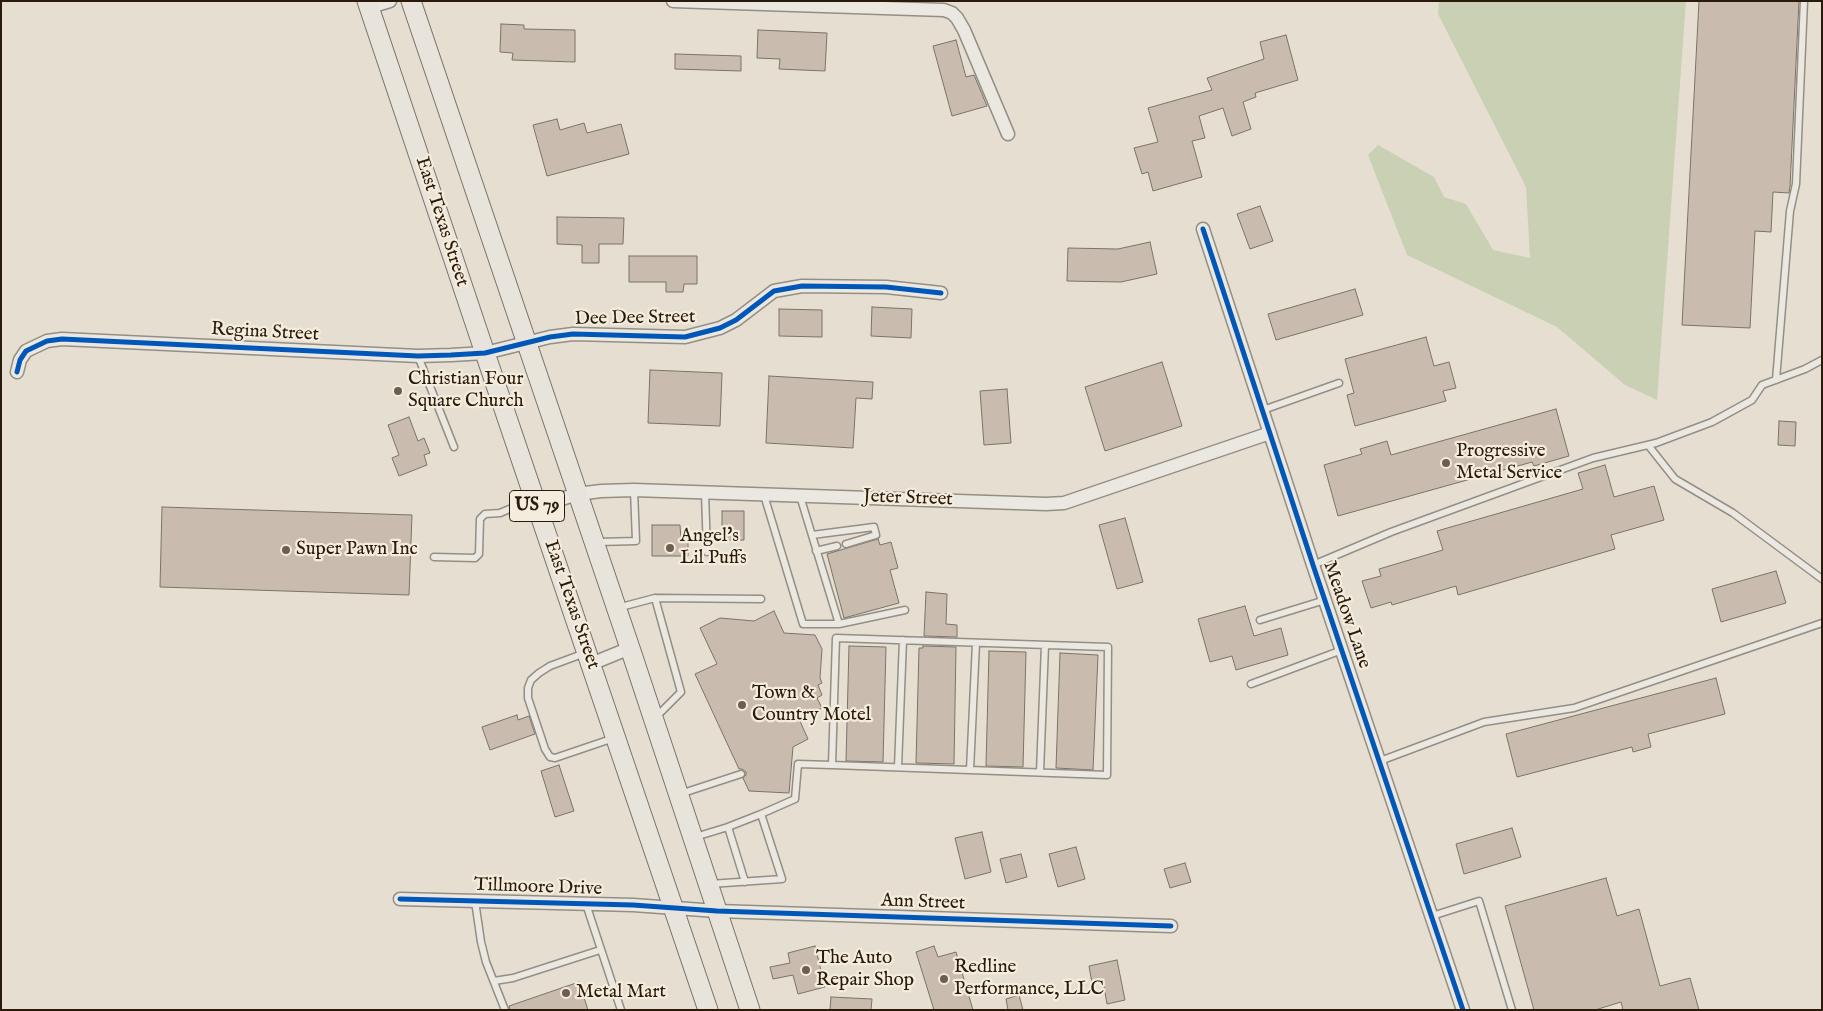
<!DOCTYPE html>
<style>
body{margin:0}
#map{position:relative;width:1823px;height:1011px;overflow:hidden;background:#e6dfd1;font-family:"IM FELL English",serif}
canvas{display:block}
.frame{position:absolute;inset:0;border:2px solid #2a1a0b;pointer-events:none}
</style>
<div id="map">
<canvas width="1823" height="1011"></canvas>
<div class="frame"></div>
</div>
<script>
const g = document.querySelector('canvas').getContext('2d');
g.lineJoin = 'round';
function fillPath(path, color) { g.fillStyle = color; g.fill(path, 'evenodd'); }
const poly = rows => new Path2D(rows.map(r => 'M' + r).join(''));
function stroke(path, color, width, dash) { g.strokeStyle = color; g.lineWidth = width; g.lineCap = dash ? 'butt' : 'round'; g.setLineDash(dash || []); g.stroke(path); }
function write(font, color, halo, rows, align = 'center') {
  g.font = font + ' "IM FELL English",serif'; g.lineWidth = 4.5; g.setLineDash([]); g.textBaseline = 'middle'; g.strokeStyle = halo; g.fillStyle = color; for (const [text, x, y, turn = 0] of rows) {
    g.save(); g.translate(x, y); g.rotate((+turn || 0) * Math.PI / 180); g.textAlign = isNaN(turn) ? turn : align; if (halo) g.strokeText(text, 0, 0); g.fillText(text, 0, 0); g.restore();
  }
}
fillPath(poly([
 [1439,1,1686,1,1657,400,1625,385,1557,327,1407,255,1368,155,1378,145,1434,177,1444,197,1466,204,1493,250,1530,258,1526,187,1438,14]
]), '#cad0b3');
const building = poly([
 [1699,1,1799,1,1790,187,1789,193,1773,192,1771,232,1755,231,1750,328,1682,325,1699,1],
 [501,24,524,25,524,29,575,30,575,62,512,60,513,53,500,52,501,24],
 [758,30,827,33,825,71,779,69,780,59,757,58,758,30],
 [1286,35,1298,80,1255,93,1256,97,1243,102,1251,129,1232,136,1223,108,1199,116,1205,138,1192,141,1202,177,1153,191,1148,172,1142,174,1134,148,1158,142,1148,108,1212,90,1207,78,1264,59,1260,42,1286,35],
 [956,40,966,77,974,75,987,106,952,116,933,46,956,40],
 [675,54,741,56,741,71,675,69,675,54],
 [557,119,560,130,584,123,587,133,621,124,629,154,547,176,533,125,557,119],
 [1260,206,1273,241,1250,249,1237,214,1260,206],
 [557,217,624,218,623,244,599,244,599,263,582,263,582,245,557,244,557,217],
 [1150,242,1157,274,1121,282,1067,281,1068,248,1118,249,1150,242],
 [629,256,697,256,697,284,684,284,683,292,666,292,666,282,629,282,629,256],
 [1355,289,1363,315,1276,340,1268,314,1355,289],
 [872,307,912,309,911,338,871,336,872,307],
 [779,309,822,310,822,337,779,336,779,309],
 [1426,337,1434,366,1449,362,1456,388,1443,391,1446,401,1355,426,1347,395,1354,393,1345,359,1426,337],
 [1162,362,1182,426,1105,451,1085,387,1162,362],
 [650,370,722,373,720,426,648,423,650,370],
 [769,376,873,382,872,399,856,398,853,448,766,443,769,376],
 [1007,389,1011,443,984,445,980,391,1007,389],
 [1556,409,1569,456,1534,466,1532,462,1338,516,1324,465,1362,454,1360,449,1387,441,1391,455,1556,409],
 [409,417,418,441,424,438,430,453,424,455,427,465,399,476,392,458,399,455,388,425,409,417],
 [1779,421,1796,422,1795,446,1778,445,1779,421],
 [1605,465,1614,497,1654,486,1664,520,1611,535,1615,549,1458,595,1456,586,1392,605,1391,602,1371,608,1362,581,1381,576,1379,569,1443,550,1437,531,1583,489,1578,473,1605,465],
 [162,507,412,515,409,595,160,587,162,507],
 [722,511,744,511,744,540,722,540,722,511],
 [1125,518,1143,582,1117,589,1099,525,1125,518],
 [652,525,680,525,681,540,688,540,688,556,652,556,652,525],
 [878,539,880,545,891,542,898,568,890,570,899,603,844,618,827,554,878,539],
 [1776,571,1786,603,1721,622,1712,589,1776,571],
 [926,592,947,594,946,624,957,625,957,637,924,636,926,592],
 [1245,606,1254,636,1281,628,1288,655,1236,670,1232,656,1210,662,1198,619,1245,606],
 [774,611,784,633,815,635,822,649,820,678,822,683,818,685,822,695,817,698,822,708,799,719,808,739,793,747,789,793,749,791,743,778,746,775,746,772,742,769,739,769,695,674,717,664,700,628,720,618,754,621,774,611],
 [849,646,886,647,883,762,846,761,849,646],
 [923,646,956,647,954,764,916,763,919,648,923,648,923,646],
 [989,651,1026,652,1023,767,986,766,989,651],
 [1060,653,1098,655,1093,770,1056,768,1060,653],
 [1716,678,1725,714,1648,734,1651,747,1633,752,1632,747,1517,777,1506,734,1716,678],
 [517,715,518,720,529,716,535,734,490,750,482,727,517,715],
 [559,765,574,811,555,817,541,771,559,765],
 [1512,828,1521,857,1464,874,1456,844,1512,828],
 [982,832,991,872,965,879,955,838,982,832],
 [1076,847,1085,879,1058,887,1049,854,1076,847],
 [1021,854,1027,877,1006,883,1000,859,1021,854],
 [1185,863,1191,882,1170,888,1164,869,1185,863],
 [1606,878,1617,916,1639,909,1660,986,1690,978,1699,1010,1623,1010,1621,1002,1595,1010,1534,1010,1505,906,1606,878],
 [815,946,825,987,798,994,793,975,773,979,770,967,790,963,788,953,815,946],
 [934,946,938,957,956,952,973,1010,934,1010,916,952,934,946],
 [1117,960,1125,1000,1107,1004,1103,981,1092,983,1089,966,1117,960],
 [579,982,588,1010,510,1010,509,1006,579,982],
 [1019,995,1023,1010,1008,1010,1006,999,1019,995],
 [831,997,872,999,871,1010,830,1010,831,997]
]);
fillPath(building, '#cabbaf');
stroke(building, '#79736a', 1);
const service = poly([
 [418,356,454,447],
 [1776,380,1790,211,1796,184,1804,1],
 [1263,410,1339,383],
 [1648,445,1675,479,1733,513,1822,579],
 [705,493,707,552],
 [764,495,803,624,839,624,800,496],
 [812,535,874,527,876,535,846,544],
 [598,542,636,541,634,490],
 [816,551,837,546],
 [434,557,475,558,479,554,480,519,485,514,500,513,533,499],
 [1313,565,1391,532,1593,458,1656,443,1712,422,1752,400,1762,385,1805,369,1822,360],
 [617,608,655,598],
 [1260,620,1325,600],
 [839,624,905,610],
 [585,653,550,666,539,673,531,680,528,688,528,698,545,749,550,757,555,758,614,738],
 [1251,684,1342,650],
 [656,717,681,692,655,598,761,599],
 [1380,761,1484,722,1574,708,1822,623],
 [898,767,903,640],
 [970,770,976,643],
 [1040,772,1045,645],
 [680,794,741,774],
 [695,837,728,827],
 [745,882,728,827,761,814],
 [710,884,782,879,761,814,795,799,798,764,832,765,1107,775,1108,647,836,638,832,765],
 [475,901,481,942,486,962,505,1010],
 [586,904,621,1010],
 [1432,916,1479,901,1512,1010],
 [494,981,513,978,600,950]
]);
const minor = poly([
 [673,1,944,10,952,13,957,18,964,30,1008,134],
 [370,7,390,1],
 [1203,229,1313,565,1463,1010],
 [17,372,20,360,26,351,47,341,62,339,418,356,451,355,485,353,550,337,573,334,685,337,720,328,736,320,774,291,802,286,886,287,941,293],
 [537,507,577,494,601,491,634,490,1046,504,1064,503,1270,433],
 [591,664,630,648],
 [400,899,633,905,717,911,1171,926]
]);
const primary = poly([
 [367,1,485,353,708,1010],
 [411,1,630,648,750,1010]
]);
stroke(service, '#948e84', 9);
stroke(minor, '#948e84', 15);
stroke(primary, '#79736a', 21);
stroke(service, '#ebe8e1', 6);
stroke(minor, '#ebe8e1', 12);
stroke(primary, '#e8e4dc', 19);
stroke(poly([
 [1203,229,1313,565,1463,1010],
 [17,372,20,360,26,351,47,341,62,339,418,356,451,355,485,353,550,337,573,334,685,337,720,328,736,320,774,291,802,286,886,287,941,293],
 [400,899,633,905,717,911,1171,926]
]), '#0057b8', 5);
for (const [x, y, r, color] of [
 [398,391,5,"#6c5f50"],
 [1446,463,5,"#6c5f50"],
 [670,548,5,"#6c5f50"],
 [286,550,5,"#6c5f50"],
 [742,705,5,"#6c5f50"],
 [806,970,5,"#6c5f50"],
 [944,979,5,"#6c5f50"],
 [566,993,5,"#6c5f50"]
]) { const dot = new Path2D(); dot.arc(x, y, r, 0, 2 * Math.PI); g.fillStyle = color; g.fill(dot); stroke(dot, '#f4ecdc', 2); }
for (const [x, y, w] of [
 [537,506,55]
]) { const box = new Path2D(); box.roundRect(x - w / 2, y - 15.5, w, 31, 4); g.fillStyle = '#f4ecdc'; g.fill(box); stroke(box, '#2a1a0b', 1); }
write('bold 18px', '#2a1a0b', null, [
 ["US 79",537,506]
]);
write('19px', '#2a1a0b', '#f4ecdc', [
 ["East Texas Street",441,222,72],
 ["Dee Dee Street",635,319,-1],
 ["Regina Street",265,333,3],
 ["Jeter Street",908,499,2],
 ["East Texas Street",571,605,71],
 ["Meadow Lane",1346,615,71],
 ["Tillmoore Drive",538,888,2],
 ["Ann Street",923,903,2]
]);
write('19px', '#2a1a0b', '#f4ecdc', [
 ["Christian Four",408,380],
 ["Square Church",408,402],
 ["Progressive",1456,452],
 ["Metal Service",1456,474],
 ["Angel's",680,537],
 ["Lil Puffs",680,559],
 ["Super Pawn Inc",296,550],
 ["Town &",752,694],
 ["Country Motel",752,716],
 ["The Auto",816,959],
 ["Repair Shop",816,981],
 ["Redline",954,968],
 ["Performance, LLC",954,990],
 ["Metal Mart",576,993]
], 'left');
</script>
